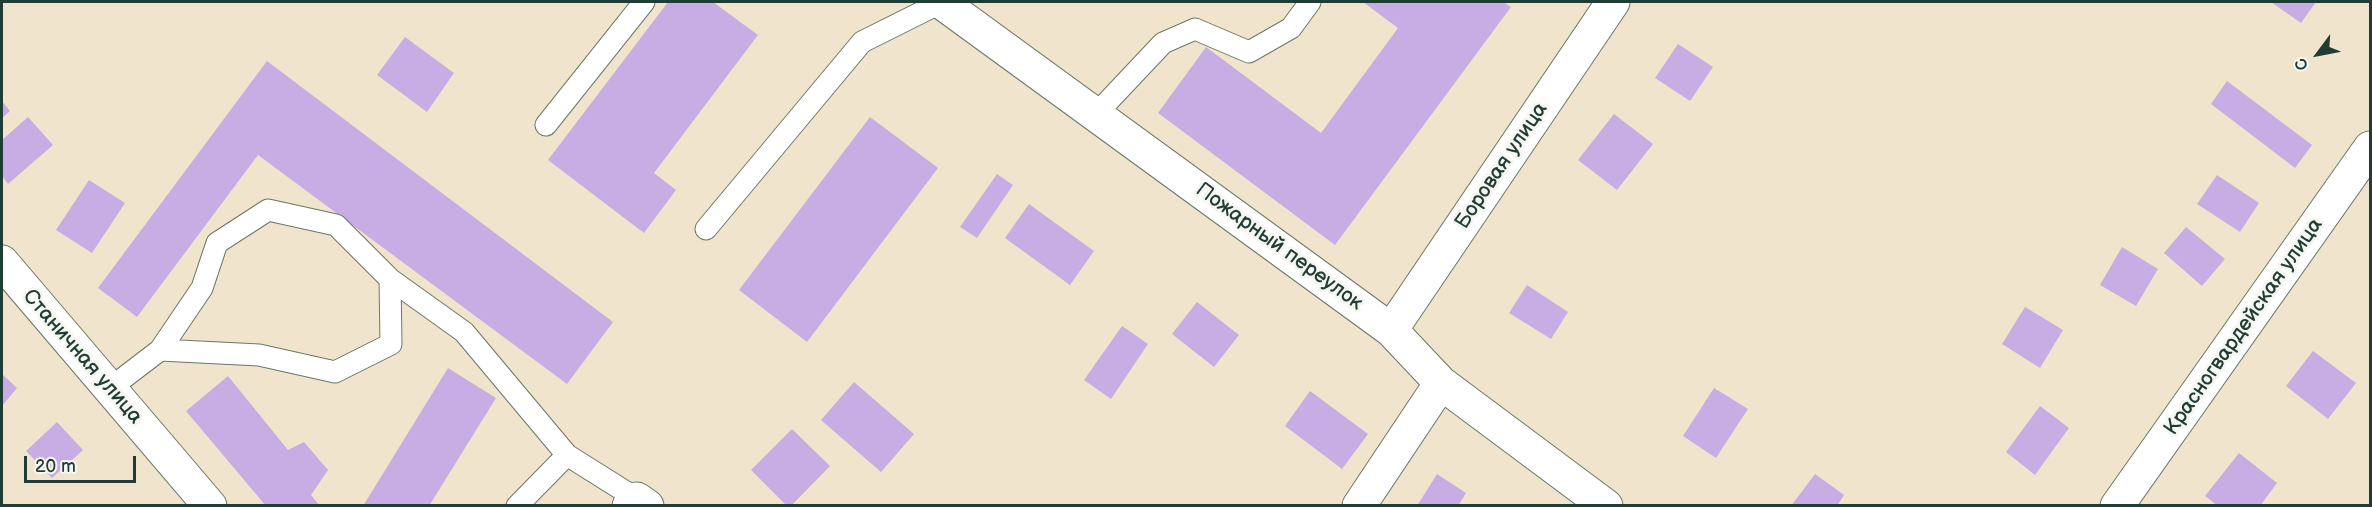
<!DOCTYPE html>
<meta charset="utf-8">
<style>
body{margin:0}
#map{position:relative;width:2372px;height:507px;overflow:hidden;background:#f0e5cc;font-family:"Balsamiq Sans",sans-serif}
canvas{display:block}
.frame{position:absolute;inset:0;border:3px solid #1f3d34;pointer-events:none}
.north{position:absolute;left:2288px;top:24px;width:60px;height:60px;-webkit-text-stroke:4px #f6f6f2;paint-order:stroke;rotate:238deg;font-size:16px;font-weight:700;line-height:24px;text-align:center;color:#1f3d34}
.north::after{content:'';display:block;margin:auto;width:21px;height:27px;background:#1f3d34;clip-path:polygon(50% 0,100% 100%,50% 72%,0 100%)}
.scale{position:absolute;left:24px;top:456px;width:112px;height:27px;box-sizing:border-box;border:3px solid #1f3d34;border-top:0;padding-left:8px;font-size:18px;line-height:21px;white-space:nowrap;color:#1f3d34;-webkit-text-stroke:4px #f6f6f2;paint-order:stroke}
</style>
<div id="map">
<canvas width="2372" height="507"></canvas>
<div class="frame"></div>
<div class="north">С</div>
<div class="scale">20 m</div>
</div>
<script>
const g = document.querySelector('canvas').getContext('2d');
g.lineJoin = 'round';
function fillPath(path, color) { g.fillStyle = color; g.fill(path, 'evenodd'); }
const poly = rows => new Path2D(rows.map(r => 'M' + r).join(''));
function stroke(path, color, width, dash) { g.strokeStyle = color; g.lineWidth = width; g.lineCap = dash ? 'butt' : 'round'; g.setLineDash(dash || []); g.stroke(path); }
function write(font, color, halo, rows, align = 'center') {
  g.font = font + ' "Balsamiq Sans",sans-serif'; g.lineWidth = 6; g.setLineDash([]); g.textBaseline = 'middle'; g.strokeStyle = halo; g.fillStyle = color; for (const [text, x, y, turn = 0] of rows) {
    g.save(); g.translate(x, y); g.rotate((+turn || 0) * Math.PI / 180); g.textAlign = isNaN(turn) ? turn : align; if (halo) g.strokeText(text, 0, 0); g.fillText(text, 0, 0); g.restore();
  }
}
fillPath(poly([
 [668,2,713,2,758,35,654,173,676,190,644,233,548,160],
 [1363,2,1503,2,1511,7,1335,245,1158,113,1206,47,1321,133,1398,28],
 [2271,2,2316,2,2301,23],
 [405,37,454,73,427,112,377,75],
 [1678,44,1713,67,1690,101,1655,78],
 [267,61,613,322,567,384,258,155,137,317,98,288],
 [2227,81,2312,145,2295,168,2211,104],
 [2,101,10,111,2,118],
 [1614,114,1653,144,1617,190,1578,160],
 [28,117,53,145,8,184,2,176,2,140],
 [870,117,938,168,807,342,739,290],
 [997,174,1013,185,977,238,960,227],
 [2217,175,2259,203,2240,232,2197,204],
 [89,180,125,203,92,253,56,230],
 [1029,204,1094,251,1070,285,1005,238],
 [2186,227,2225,259,2202,286,2164,253],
 [2122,247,2158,269,2136,306,2100,285],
 [1527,285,1568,312,1551,339,1509,313],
 [1197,302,1239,335,1214,367,1172,334],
 [2025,307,2063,330,2040,368,2002,344],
 [1122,326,1148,344,1111,399,1084,380],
 [2313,351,2356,383,2328,419,2286,386],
 [448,368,496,398,429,506,363,506],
 [2,374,17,388,2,406],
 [228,376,288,450,304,442,328,470,311,495,320,506,266,506,186,411],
 [854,382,914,434,881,472,821,420],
 [1714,388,1748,409,1716,458,1683,436],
 [1310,391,1368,434,1342,469,1285,426],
 [2040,406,2069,428,2035,475,2006,452],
 [57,422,83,450,52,478,26,451],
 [792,429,830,466,791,506,787,506,751,470],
 [2239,453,2277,483,2260,506,2218,506,2205,496],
 [1437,474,1466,493,1458,506,1417,506],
 [1815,474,1844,495,1837,506,1791,506]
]), '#c7ade3');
const service = poly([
 [1097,113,1163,43,1195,29,1249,52,1291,28,1310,2],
 [546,125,644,2],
 [706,229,862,42,942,2],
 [390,279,464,332,567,455],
 [109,389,160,350,259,355,335,372,391,344,390,279,336,225,268,210,217,243,202,288,160,350],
 [517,506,567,455,637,499]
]);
const minor = poly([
 [941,2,1391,330,1441,383,1606,506],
 [2,262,210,506],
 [1391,330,1613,2],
 [629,506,637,499,647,506],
 [1359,506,1441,383],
 [2117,506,2370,148]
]);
stroke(service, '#687869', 23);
stroke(minor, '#687869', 35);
stroke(service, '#fff', 21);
stroke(minor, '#fff', 33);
write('21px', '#1f3d34', '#f6f6f2', [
 ["Боровая улица",1502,166,-56],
 ["Пожарный переулок",1279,247,36],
 ["Красногвардейская улица",2244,327,-55],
 ["Станичная улица",82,357,49]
]);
</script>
